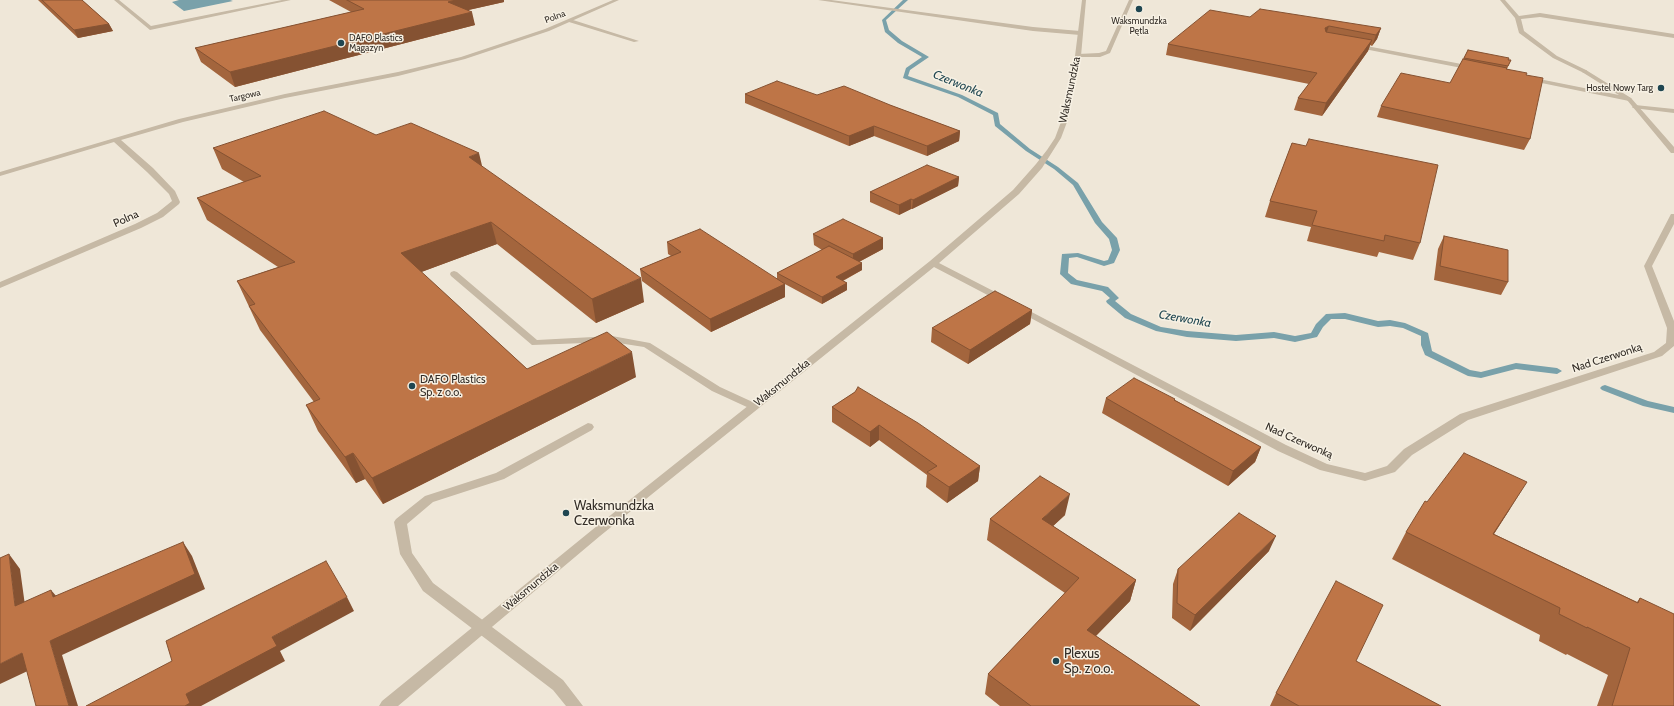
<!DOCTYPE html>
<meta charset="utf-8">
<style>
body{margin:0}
canvas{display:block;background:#efe7d8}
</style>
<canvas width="1674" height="706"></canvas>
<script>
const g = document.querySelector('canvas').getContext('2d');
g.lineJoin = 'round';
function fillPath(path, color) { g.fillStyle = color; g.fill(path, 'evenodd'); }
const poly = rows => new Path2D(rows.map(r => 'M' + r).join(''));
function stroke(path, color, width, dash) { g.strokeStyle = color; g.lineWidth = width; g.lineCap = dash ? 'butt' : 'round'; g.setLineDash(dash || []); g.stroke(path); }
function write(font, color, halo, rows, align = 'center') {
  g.font = font + ' Cabin,sans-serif'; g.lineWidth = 3; g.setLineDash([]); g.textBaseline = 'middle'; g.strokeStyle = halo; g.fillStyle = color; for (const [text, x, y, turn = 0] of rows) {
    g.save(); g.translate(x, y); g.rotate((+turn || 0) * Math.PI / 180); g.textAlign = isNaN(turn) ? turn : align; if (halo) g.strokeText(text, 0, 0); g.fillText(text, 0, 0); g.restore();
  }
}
fillPath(poly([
 [179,0,230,0,233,1,184,11,172,2]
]), '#79a1aa');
fillPath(poly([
 [903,0,908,0,886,20,889,30,902,41,929,57,910,70,908,76,962,95,998,113,1000,124,1030,149,1058,167,1078,183,1102,222,1117,238,1120,250,1114,263,1104,266,1077,257,1069,258,1068,273,1077,280,1108,287,1119,298,1115,301,1131,314,1161,327,1187,331,1236,335,1274,332,1295,336,1311,333,1316,324,1326,314,1345,313,1378,321,1390,320,1405,323,1428,333,1432,351,1470,370,1481,372,1516,363,1557,368,1562,371,1557,374,1516,369,1481,378,1468,376,1425,355,1421,345,1421,336,1403,328,1390,326,1378,327,1345,319,1331,319,1323,327,1317,337,1295,342,1274,338,1236,341,1187,337,1156,331,1125,318,1107,303,1106,301,1110,298,1102,291,1071,284,1060,274,1062,254,1078,253,1104,261,1108,260,1112,250,1109,239,1095,223,1073,185,1054,169,1026,151,995,126,993,115,958,97,903,78,906,68,922,57,898,43,885,32,882,20,903,0],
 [1605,385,1648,401,1674,407,1674,413,1643,406,1602,390,1600,388,1602,386,1605,385]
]), '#79a1aa');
fillPath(poly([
 [114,0,119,0,151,26,282,0,291,0,150,30,114,0],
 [818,0,831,0,1033,27,1080,31,1083,33,1080,35,1033,31,818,0],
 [1129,0,1133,0,1110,53,1100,57,1076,57,1075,56,1078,54,1099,53,1106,51,1129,0],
 [1500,0,1505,0,1519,16,1540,13,1674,34,1674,38,1540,17,1521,19,1524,31,1557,56,1586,70,1587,71,1584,73,1553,58,1519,33,1515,18,1500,0],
 [569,20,573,20,639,41,634,42,569,22,569,20],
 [1356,44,1472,66,1475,68,1472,70,1354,47,1353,46,1356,44],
 [1529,77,1629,97,1632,99,1629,101,1527,80,1527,78,1529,77],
 [1635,105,1674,109,1674,113,1633,108,1632,107,1635,105],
 [454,271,457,272,537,340,612,336,650,343,720,387,757,404,758,406,757,408,749,408,712,391,644,347,612,342,532,345,451,276,450,274,451,272,454,271],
 [588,423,592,424,594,427,592,430,504,479,433,502,407,524,412,553,433,583,563,680,583,706,566,706,553,690,423,591,400,554,394,522,396,519,425,496,496,473,588,423]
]), '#c6b9a5');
fillPath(poly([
 [613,0,619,0,549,31,465,59,398,76,285,98,183,122,121,140,153,168,175,191,180,202,179,204,163,217,141,228,0,288,0,282,135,224,157,213,172,201,169,194,147,172,114,142,0,176,0,172,179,119,285,94,398,72,461,57,545,29,613,0],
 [1082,0,1086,0,1081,56,1067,122,1061,138,1042,168,1019,194,939,263,1005,297,1007,299,1005,301,999,301,934,267,600,536,398,706,379,706,382,701,592,530,930,261,1013,190,1036,164,1047,150,1055,138,1061,122,1075,56,1082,0],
 [1582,70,1586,70,1631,98,1674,147,1674,153,1671,153,1627,100,1582,72,1582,70],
 [1671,214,1674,214,1674,224,1652,266,1674,321,1674,346,1662,356,1468,420,1412,455,1395,472,1365,481,1320,470,1278,451,1014,309,1019,306,1022,307,1286,445,1327,464,1365,473,1387,466,1404,449,1460,414,1654,352,1666,343,1667,328,1644,266,1671,214]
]), '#c6b9a5');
fillPath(poly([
 [38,0,82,0,109,24,113,31,78,38],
 [329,0,504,0,504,2,468,10,475,25,235,87,201,62,195,48,351,12],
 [1250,17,1381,28,1377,39,1372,46,1370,45,1368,51,1322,116,1294,110,1298,98,1309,84,1166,55,1168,44],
 [1468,50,1511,60,1507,69,1526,75,1530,139,1524,150,1377,117,1381,106,1450,83],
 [745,94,817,95,890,105,960,131,959,141,927,156,874,136,849,146,745,103],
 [376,135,482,167,644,302,596,323,497,244,421,272,527,369,636,377,383,504,365,479,356,483,318,431,306,405,314,402,260,330,237,281,278,267,207,220,197,198,244,182,222,169,213,148],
 [1292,143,1420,243,1413,260,1379,252,1377,257,1307,241,1311,227,1265,217,1270,201],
 [959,177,958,186,912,209,911,209,899,215,870,202,870,192],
 [813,234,883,238,883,249,859,262,862,263,862,270,843,281,847,283,847,290,822,304,783,283,785,284,785,297,711,332,642,281,640,269,671,256,668,254,667,242,777,279,777,273,822,250,814,245],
 [1444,236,1508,282,1501,295,1434,280,1438,249],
 [1032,310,1030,324,968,364,931,342,932,328],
 [855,392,980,466,978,481,947,503,926,487,927,475,879,440,870,447,832,422,832,407],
 [1106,398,1175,399,1175,400,1261,447,1255,462,1228,486,1102,413],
 [1510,509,1494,534,1637,602,1640,598,1674,706,1597,706,1608,675,1567,654,1566,655,1539,641,1540,635,1392,559,1406,532],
 [1065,515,1053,526,1136,580,1130,601,1096,636,1200,706,1000,706,985,694,988,674,1065,593,987,540,990,519],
 [1269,551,1190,631,1172,618,1173,584,1178,569],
 [1356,661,1441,706,1270,706,1276,693]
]), '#a3653d');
fillPath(poly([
 [456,0,504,0,504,2,451,14,448,2],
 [472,12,475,25,235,87,230,72],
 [109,24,113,31,78,38,74,30],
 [1329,26,1325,37,1325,28],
 [1381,28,1377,39,1372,46,1376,35],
 [1372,40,1368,51,1322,116,1326,103],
 [874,126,874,136,849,146,849,136],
 [960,131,959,141,927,156,927,146],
 [479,153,484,174,469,157],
 [959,177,958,186,912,209,913,200],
 [911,199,911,209,899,215,899,205],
 [491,222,497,244,408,277,401,253],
 [883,238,883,249,853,265,853,254],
 [862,263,862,270,836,284,836,277],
 [641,278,644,302,596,323,592,299],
 [847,283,847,290,822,304,822,297],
 [785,284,785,297,711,332,710,319],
 [1032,310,1030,324,968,364,970,350],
 [632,352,636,377,383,504,372,478],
 [879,425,879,440,870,447,870,432],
 [1261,447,1255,462,1228,486,1233,471],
 [353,453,365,479,356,483,345,457],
 [980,466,978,481,947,503,949,487],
 [1527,482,1510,509,1477,560,1493,534],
 [1070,494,1065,515,1038,540,1042,519],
 [1276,536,1269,551,1190,631,1195,615],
 [183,542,192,556,205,589,62,655,78,706,69,706,50,641],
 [9,554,20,569,27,620,15,606],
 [1136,580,1130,601,1081,651,1087,630],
 [51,590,63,604,53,597],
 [347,597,354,611,280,651,285,661,201,706,185,706,186,694,272,637],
 [22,653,34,668,0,684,0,664]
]), '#855232');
const building = poly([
 [42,0,82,0,109,24,74,30,42,0],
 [347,0,456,0,448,2,472,12,230,72,195,48,364,9,347,0],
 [1260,9,1381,28,1376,35,1329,26,1325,28,1326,32,1372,40,1326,103,1298,98,1317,73,1168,44,1210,10,1250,17,1260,9],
 [1468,50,1509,58,1508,60,1511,60,1508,66,1464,58,1468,50],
 [1463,59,1507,68,1506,69,1527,73,1526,75,1543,78,1530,139,1381,106,1401,73,1450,83,1463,59],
 [777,81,817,95,844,86,890,105,960,131,927,146,874,126,849,136,745,94,777,81],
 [324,111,376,135,411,123,479,153,469,157,641,278,592,299,491,222,401,253,527,369,607,332,632,352,372,478,353,453,345,457,306,405,320,399,249,306,255,304,237,281,295,262,197,198,261,176,213,148,324,111],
 [1309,139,1438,165,1420,243,1385,235,1384,241,1312,225,1317,211,1270,201,1292,143,1306,146,1309,139],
 [927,165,959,177,913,200,911,199,899,205,870,192,927,165],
 [843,219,883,238,853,254,813,234,843,219],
 [700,229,785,284,710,319,640,269,681,252,667,242,700,229],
 [1444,236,1508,250,1508,282,1440,266,1444,236],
 [829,246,862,263,836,277,847,283,822,297,777,273,829,246],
 [995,291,1032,310,970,350,932,328,995,291],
 [1134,378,1175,399,1174,400,1261,447,1233,471,1106,398,1134,378],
 [858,387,918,423,980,466,949,487,927,472,937,466,879,425,870,432,832,407,855,392,858,387],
 [1464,453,1527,482,1493,534,1638,603,1640,598,1674,614,1674,706,1612,706,1630,648,1587,627,1587,628,1559,614,1560,608,1406,532,1425,501,1427,502,1464,453],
 [1040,476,1070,494,1042,519,1136,580,1087,630,1200,706,1031,706,988,674,1079,578,990,519,1040,476],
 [1239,513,1276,536,1195,615,1177,603,1178,569,1239,513],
 [183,542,195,574,50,641,69,706,36,706,22,653,0,664,0,558,9,554,15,606,51,590,53,597,183,542],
 [326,561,347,597,272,637,277,646,186,694,190,703,185,706,86,706,172,661,166,641,326,561],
 [1336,581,1383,605,1356,661,1441,706,1299,706,1276,693,1336,581]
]);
fillPath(building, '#be7547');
stroke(building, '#855232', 1);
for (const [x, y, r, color] of [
 [1139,9,4,"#1f4651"],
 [341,43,4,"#1f4651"],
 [1661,88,4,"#1f4651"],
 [412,386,4,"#1f4651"],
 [566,513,4,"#1f4651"],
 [1056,661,4,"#1f4651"]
]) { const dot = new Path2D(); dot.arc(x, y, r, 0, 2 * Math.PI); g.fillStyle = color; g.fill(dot); stroke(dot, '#f7f1e4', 1.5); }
write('9px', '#322c26', '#f7f1e4', [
 ["Polna",555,17,-21],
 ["Targowa",245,96,-13]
]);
write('9px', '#322c26', '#f7f1e4', [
 ["Waksmundzka",1139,21],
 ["Pętla",1139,31],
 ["DAFO Plastics",349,38,"left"],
 ["Magazyn",349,48,"left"],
 ["Hostel Nowy Targ",1653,88,"right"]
]);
write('11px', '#322c26', '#f7f1e4', [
 ["Waksmundzka",1070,90,-78],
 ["Polna",126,219,-24],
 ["Nad Czerwonką",1607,358,-18],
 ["Waksmundzka",782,383,-39],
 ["Nad Czerwonką",1299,441,24],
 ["Waksmundzka",531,587,-40]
]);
write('11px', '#322c26', '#f7f1e4', [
 ["DAFO Plastics",420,380],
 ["Sp. z o.o.",420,393]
], 'left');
write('italic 12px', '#1f4651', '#f7f1e4', [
 ["Czerwonka",958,84,22],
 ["Czerwonka",1185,319,10]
]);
write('13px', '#322c26', '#f7f1e4', [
 ["Waksmundzka",574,506],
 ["Czerwonka",574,521],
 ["Plexus",1064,654],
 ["Sp. z o.o.",1064,669]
], 'left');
</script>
